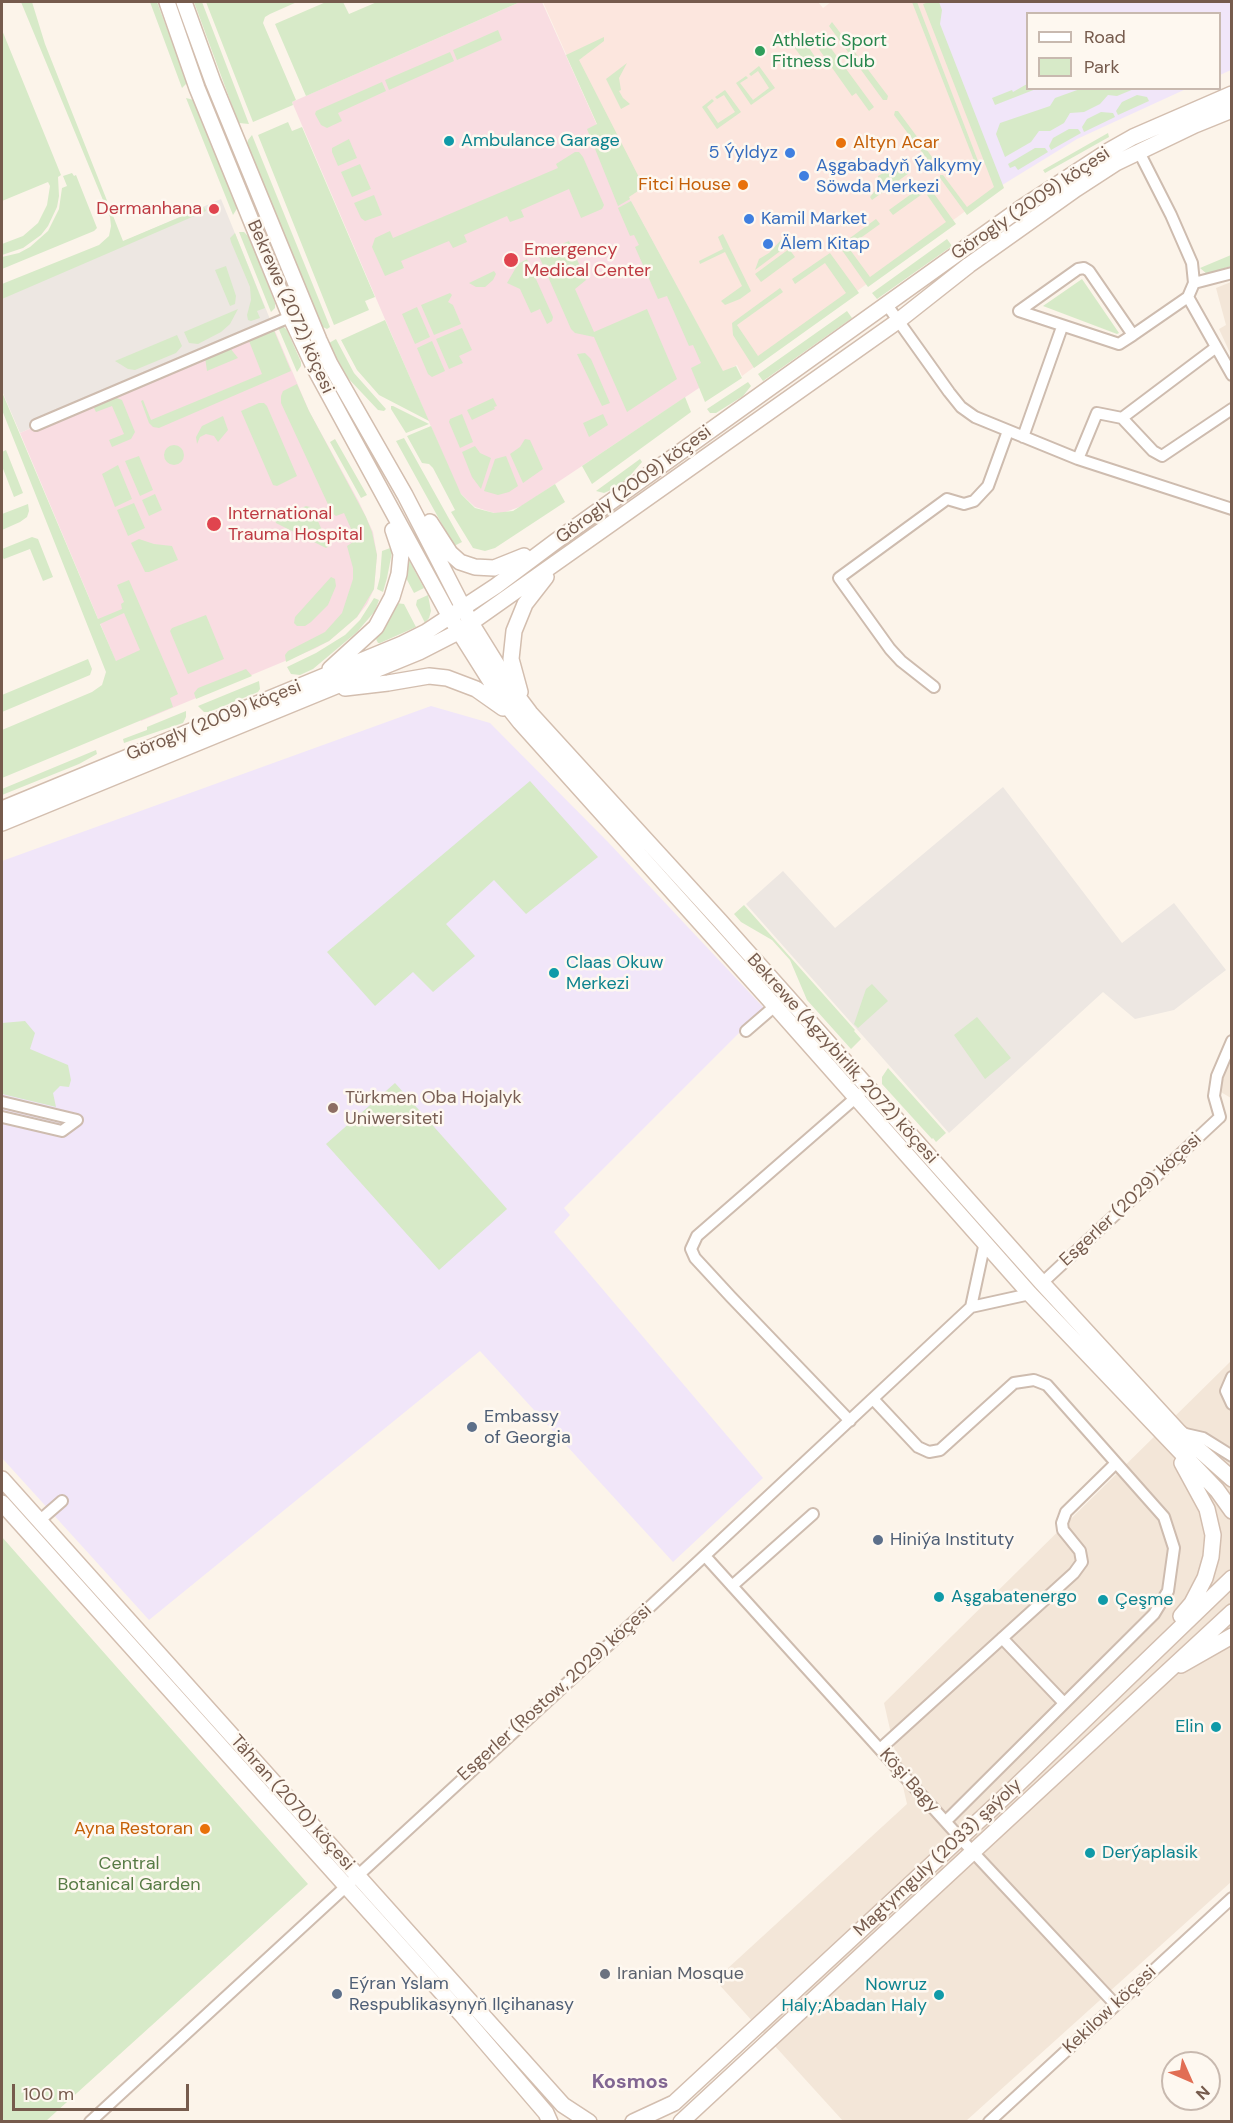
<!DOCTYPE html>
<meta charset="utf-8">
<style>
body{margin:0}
#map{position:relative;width:1233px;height:2123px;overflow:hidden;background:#fcf4ea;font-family:"DM Sans",sans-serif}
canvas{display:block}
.frame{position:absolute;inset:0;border:3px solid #765b4d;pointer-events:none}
.legend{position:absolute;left:1026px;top:12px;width:195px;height:78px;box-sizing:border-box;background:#fef8f0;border:2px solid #c8b9af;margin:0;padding:8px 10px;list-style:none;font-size:18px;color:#765b4d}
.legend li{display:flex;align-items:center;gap:12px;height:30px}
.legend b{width:30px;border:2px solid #c8b9af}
.north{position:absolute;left:1161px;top:2051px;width:60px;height:60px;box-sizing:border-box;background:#fef8f0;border:2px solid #c8b9af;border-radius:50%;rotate:135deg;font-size:16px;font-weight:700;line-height:24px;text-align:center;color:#765b4d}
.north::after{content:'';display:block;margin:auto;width:21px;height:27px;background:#e16e54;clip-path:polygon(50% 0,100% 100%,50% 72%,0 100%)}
.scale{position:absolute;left:12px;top:2084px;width:177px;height:27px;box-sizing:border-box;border:3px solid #765b4d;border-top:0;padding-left:8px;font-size:18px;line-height:21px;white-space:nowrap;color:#765b4d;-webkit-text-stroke:4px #fef8f0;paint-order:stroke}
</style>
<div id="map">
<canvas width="1233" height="2123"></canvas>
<div class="frame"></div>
<ul class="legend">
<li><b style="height:8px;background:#fff"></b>Road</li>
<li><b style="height:16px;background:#d7eac8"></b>Park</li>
</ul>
<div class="north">N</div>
<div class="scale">100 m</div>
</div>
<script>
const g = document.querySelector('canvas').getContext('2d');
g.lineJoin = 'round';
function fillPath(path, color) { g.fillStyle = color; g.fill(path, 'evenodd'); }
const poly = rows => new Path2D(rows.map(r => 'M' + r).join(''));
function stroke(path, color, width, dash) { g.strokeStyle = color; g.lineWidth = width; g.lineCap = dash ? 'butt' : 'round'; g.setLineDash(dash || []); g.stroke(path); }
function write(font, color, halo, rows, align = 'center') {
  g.font = font + ' "DM Sans",sans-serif'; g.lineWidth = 5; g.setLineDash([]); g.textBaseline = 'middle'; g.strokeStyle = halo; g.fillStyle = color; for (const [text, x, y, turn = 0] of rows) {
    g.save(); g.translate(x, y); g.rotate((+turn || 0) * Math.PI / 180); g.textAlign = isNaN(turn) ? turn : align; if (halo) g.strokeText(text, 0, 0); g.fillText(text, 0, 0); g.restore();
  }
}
fillPath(poly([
 [1231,282,1231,355,1219,329,1226,325,1216,288],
 [1231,1057,1231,1098,1219,1091],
 [1231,1361,1231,1882,966,2121,843,2121,715,1980,907,1804,884,1703]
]), '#f3e6d8');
fillPath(poly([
 [543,2,818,2,823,8,831,2,927,2,998,187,742,376,737,365,723,372,630,199]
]), '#fce6de');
fillPath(poly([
 [221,199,272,324,20,433,2,391,2,294],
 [1003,787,1122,943,1174,903,1226,970,1174,1010,1135,1019,1103,992,949,1133,746,904,783,871,835,928]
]), '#ede7e2');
fillPath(poly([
 [927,2,1231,2,1231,70,1220,75,1220,14,1028,14,1028,88,1186,89,1077,139,999,187],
 [431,706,490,723,607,841,764,1008,564,1208,570,1215,554,1232,763,1478,673,1562,480,1351,149,1620,2,1458,2,861]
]), '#f1e6f9');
fillPath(poly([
 [520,2,542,2,630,199,723,372,522,506,503,513,494,513,475,507,461,494,456,485,292,102],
 [272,324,309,411,359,502,373,532,377,555,374,589,367,604,357,617,329,641,314,649,141,721,20,433]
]), '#f9dde2');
fillPath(poly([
 [21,2,32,2,45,44,123,241,204,207,206,211,2,299,2,284,99,245,109,236,111,226,110,217],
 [150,2,157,2,186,79,186,84,182,88],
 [194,2,202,2,249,124,239,123,237,119],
 [206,2,297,2,270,14,265,17,263,23,296,100,292,102,293,105,253,122],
 [326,2,343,2,349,14,377,2,520,2,306,96,275,24],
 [912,2,917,2,978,161,975,163],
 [929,2,939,2,942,10,940,24,1004,188,967,215,940,178,940,175,943,175,967,207,994,187,923,4],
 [832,22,888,96,887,100,883,100,829,26],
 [2,30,61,175,58,177,59,196,57,207,48,226,41,235,23,248,2,255,2,244,23,236,38,223,47,205,50,186,48,182,2,201],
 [498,30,502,40,457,60,453,50],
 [819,32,874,107,869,111,856,93,852,96,811,38],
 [604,37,604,41,579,60,644,187,629,197,630,199,618,206,587,129,597,124,566,55],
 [804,40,815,57,806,63,794,47],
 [450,52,454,61,389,90,385,80],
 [627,63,619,78,621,90,619,91,623,98,630,104,621,109,606,79],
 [759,66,775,88,751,105,736,83,746,76,748,78,740,83,753,100,769,88,758,71,751,76,749,74],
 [382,82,386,91,338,113,342,121,327,128,321,125,315,114,316,111],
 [1027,84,1028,88,1036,89,995,105,992,98,1012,90,1013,92],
 [1080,89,1134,89,1117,96,1108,95,1100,104,1084,112,1070,113,1064,123,1050,131,1039,131,1031,142,1005,157,996,134,1000,123,1050,106,1055,98],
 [725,90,741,112,717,129,702,107,712,99,714,101,707,107,718,123,735,112,724,95,717,99,715,97],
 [1137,95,1147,97,1149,101,1118,115,1116,111,1122,102],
 [186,98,194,100,238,207,233,215],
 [895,111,898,111,932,157,931,161,928,160,894,115],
 [1101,112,1113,113,1115,117,1084,132,1082,127,1087,119],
 [288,122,292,131,302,127,375,297,365,301,369,310,334,325,258,135],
 [1069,129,1078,129,1081,133,1051,150,1049,146,1053,138],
 [1108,133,1109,137,1045,173,1043,170],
 [252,135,330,327,327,329,321,326,309,298,247,144,248,140],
 [349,139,357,158,338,166,332,152,332,148],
 [1035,148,1045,148,1048,152,1018,170,1015,166,1010,168,1008,164],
 [575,152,579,152,583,157,604,205,602,209,581,218,569,189,521,210,524,217,510,222,507,216,464,235,467,242,453,248,449,241,401,261,404,268,385,276,372,247,375,238,390,231,393,238,558,168,556,164],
 [901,162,909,173,872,200,870,197,878,187,878,176],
 [360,164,371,189,352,197,341,172],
 [72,173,74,176,76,175,97,228,94,231,2,269,2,257,19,253,30,247,48,231,59,209,62,188,67,186,63,176],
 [924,188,932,191,956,224,868,287,839,246,876,219,880,224,848,247,870,277,946,222,925,192,893,215,889,210,914,192],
 [374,195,382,215,365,221,361,218,354,203],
 [631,201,723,371,736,366,742,378,705,402,691,368,701,363,693,345,689,346,667,296,658,299,635,247,639,245,634,235,630,236,618,208],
 [239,232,244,232,249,237,275,303,275,308,271,312],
 [235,233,265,308,257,311,260,318,251,321,248,320,247,315,251,300,250,287,231,242,230,238],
 [723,234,751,291,740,299,725,305,721,301,742,286,725,252,700,264,699,261,723,249,718,237],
 [782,239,787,246,755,270,759,259,769,253],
 [947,239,952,246,877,299,872,293],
 [569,241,586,280,575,289,594,332,647,309,677,379,627,412,594,337,575,333,571,329,538,254],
 [789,249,795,257,761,282,755,274],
 [830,253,859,293,754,368,733,335,732,323,780,288,783,292,737,325,758,356,846,293,825,263,795,284,792,279],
 [1231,255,1231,266,1207,274,1200,268],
 [527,259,553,317,552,321,547,324,540,309,531,313,520,289,507,283,518,264],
 [226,266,236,296,235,304,230,306,215,270],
 [494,271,496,274,493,280,485,287,476,287,469,283],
 [1082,279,1119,333,1117,334,1043,306],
 [450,293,452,295,448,302,453,305,461,324,434,335,421,305],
 [417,307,430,337,415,344,402,314],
 [238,309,230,324,221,332,198,344,189,343,184,332],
 [847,311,852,318,763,381,758,374],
 [385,320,429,421,379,395,357,370,341,340],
 [277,325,283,326,287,330,301,362,301,366,297,372],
 [273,328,291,371,159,428,153,427,149,423,141,401,143,400,151,420,262,374,249,341],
 [462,328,472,350,459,356,463,363,449,369,436,339],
 [177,335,182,346,176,353,135,370,128,369,115,361],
 [336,339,354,373,386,409,384,411,378,410,346,376,329,343],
 [432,341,445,371,432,377,428,374,417,348],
 [230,348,238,358,207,371,205,357],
 [585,353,591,359,610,403,602,406,577,354],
 [748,382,751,386,743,396,716,413,710,413,707,409],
 [297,384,309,411,366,517,372,532,377,555,374,589,357,617,329,641,286,662,285,655,288,651,325,632,342,613,353,579,353,568,347,546,356,540,344,513,336,516,332,513,281,403,281,396,283,391],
 [2,392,98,619,122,609,121,604,124,602,117,585,129,580,178,694,170,698,173,707,2,778,2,730,92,692,102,685,106,672,2,410],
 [124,613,140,650,116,661,100,624],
 [114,397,122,400,135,432,131,439,112,447,109,440,124,434,112,406,96,412,93,406],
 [685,397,691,412,592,484,582,466],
 [493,398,497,406,494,407,495,409,472,420,467,410],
 [259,403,264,403,267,406,297,476,277,486,273,485,241,411],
 [391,406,393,406,429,424,406,433,391,409],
 [462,414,473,442,460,448,449,422,450,419],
 [603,414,608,425,589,437,583,423],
 [223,416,228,430,218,442,214,436,206,434,200,437,197,444,196,437,202,426],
 [431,426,461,494,475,508,494,513,513,511,555,484,565,502,495,548,485,551,473,548,451,512,455,510,433,468,429,464,422,463,407,436],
 [404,438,462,542,454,546,396,441],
 [335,439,367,495,361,498,330,442],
 [525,439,530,440,543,469,523,483,510,454,520,447],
 '164 455a10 10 0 1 1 20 0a10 10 0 1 1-20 0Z',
 [475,446,480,453,491,458,481,489,472,477,462,452],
 [6,450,23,493,14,497,2,466,2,452],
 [139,456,153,490,140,496,125,461],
 [506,456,518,486,509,492,498,495,484,491,495,459],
 [640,459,642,462,627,479,613,489,604,493,596,491],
 [118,465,132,499,115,507,102,474],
 [155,494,162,510,149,516,142,500],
 [134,503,145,528,128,536,117,510],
 [28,504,29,511,27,517,20,522,2,530,2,514],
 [306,506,310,507,313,510,329,546,326,548,276,523,275,520],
 [32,537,38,539,53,577,43,581,30,549,4,559,2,557,2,549],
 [139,539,154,544,172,546,178,560,149,572,145,572,131,543],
 [393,547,387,578,383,592,377,589,380,577,382,551],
 [407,561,410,562,424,588,414,593,405,576],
 [331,577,335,579,336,586,328,605,311,622,305,626,297,626,294,623,295,617],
 [428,595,431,611,429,618,425,623,416,605,417,600],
 [374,598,379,600,375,611,357,632,313,669,300,675,291,674,287,667,316,653,345,635,360,620],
 [396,603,404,604,416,627,380,643,378,643,376,639,389,619],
 [206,615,224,659,188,674,170,631,172,628],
 [88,659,92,669,90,675,2,712,2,695],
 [246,669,252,676,196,699,194,693,198,688],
 [259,681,260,689,258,692,209,712,204,712,198,706],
 [186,711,186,717,183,723,124,743,123,739,147,730,147,727],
 [96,750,97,754,79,764,2,795,2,789],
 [530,781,598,857,526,914,494,880,446,924,475,956,433,992,413,972,375,1006,327,952],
 [744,905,855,1030,854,1031,861,1039,851,1049,807,1000,790,960,772,940,741,922,734,914],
 [872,984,888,1001,858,1028,854,1024,866,989],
 [977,1017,1011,1058,985,1079,954,1035],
 [25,1021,35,1033,30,1049,68,1065,71,1080,69,1087,60,1086,53,1093,56,1107,2,1094,2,1023],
 [888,1068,946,1133,936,1142,933,1138,932,1139,882,1084,882,1077],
 [395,1083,507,1209,439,1270,326,1144],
 [2,1537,308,1884,46,2121,2,2121]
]), '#d7eac8');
const street = poly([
 [1139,152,1171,215,1192,263,1194,283],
 [1084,268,1089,271,1133,335,1119,344,1019,311,1078,269,1084,268],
 [1232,273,1194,283,1188,297,1232,375],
 [887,305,949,392,961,407,975,417,1078,459,1232,509],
 [1133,335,1188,297],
 [1122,418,1215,348],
 [36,425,297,314],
 [1023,437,1062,327],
 [1078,459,1097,413,1122,418,1153,451,1162,456,1232,409],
 [934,687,901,661,890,649,839,578,947,499,964,504,974,501,988,486,1008,431],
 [746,1031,775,1006],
 [2,1102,77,1120,62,1131,2,1117],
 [1220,1117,1214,1096,1217,1076,1232,1041],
 [1042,1283,1220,1117],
 [971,1307,1030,1294],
 [1232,1377,1226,1391,1232,1404],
 [873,1399,918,1447,929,1452,940,1450,1014,1383,1034,1380,1047,1385,1164,1517,1174,1548,1168,1591,1154,1614,946,1821],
 [850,1421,731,1297,695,1258,691,1249,697,1236,860,1094],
 [1181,1433,1203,1438,1232,1456],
 [39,1521,62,1501],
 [705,1556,972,1851,1115,2004],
 [732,1586,813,1514],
 [1002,1638,1064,1703],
 [880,1749,1074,1573,1082,1562,1080,1551,1063,1530,1062,1523,1066,1512,1116,1463],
 [90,2122,640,1616,971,1307,985,1242],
 [989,2122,1232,1898]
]);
const secondary = poly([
 [167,2,197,88,290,316,315,369,450,617,501,698,520,722,775,1006,1030,1294,1217,1490,1232,1511],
 [184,2,213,82,319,340,330,364,405,495,471,623,512,689,530,713,720,921,1042,1283,1179,1432,1232,1479],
 [430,522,450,553,460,562,475,567,494,568,524,556],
 [330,669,376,627,392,597,399,574,401,554,393,530],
 [345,688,388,683,429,676,447,678,476,689,503,708],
 [520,692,511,659,514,631,525,604,546,577],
 [2,809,402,644,426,632,496,586,556,541,1021,208,1110,150,1133,137,1232,94],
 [2,823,419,652,458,632,898,321,969,265,1076,189,1116,163,1195,125,1232,110],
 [2,1479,563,2105,589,2122],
 [2,1503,462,2015,546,2113,550,2122],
 [1181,1616,1192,1603,1205,1578,1211,1557,1213,1535,1207,1509,1182,1463],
 [1181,1665,1232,1636],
 [633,2122,674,2103,1013,1789,1232,1578],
 [681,2122,1232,1612]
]);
stroke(street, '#cebcaf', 14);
stroke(secondary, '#d3beaf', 18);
stroke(street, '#fff', 10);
stroke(secondary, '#fff', 15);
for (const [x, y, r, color] of [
 [760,51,6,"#2e9e5b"],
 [449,141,6,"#0f9aa8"],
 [841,143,6,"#e8710a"],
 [790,153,6,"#3f7fe0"],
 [804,176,6,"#3f7fe0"],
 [743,185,6,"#e8710a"],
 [214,209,6,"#e0444e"],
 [749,219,6,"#3f7fe0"],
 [768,244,6,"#3f7fe0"],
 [511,260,8,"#e0444e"],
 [214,524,8,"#e0444e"],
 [554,973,6,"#0f9aa8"],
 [333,1108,6,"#8d6e63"],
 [472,1427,6,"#5c6f8a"],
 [878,1540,6,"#5c6f8a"],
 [939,1597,6,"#0f9aa8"],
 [1103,1600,6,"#0f9aa8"],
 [1216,1727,6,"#0f9aa8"],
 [205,1829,6,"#e8710a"],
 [1090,1853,6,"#0f9aa8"],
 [605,1974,6,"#6b7280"],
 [337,1994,6,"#5c6f8a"],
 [939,1995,6,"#0f9aa8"]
]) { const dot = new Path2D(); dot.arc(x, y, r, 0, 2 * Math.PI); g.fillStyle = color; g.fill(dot); stroke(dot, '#fef8f0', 2); }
write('18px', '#27864d', '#fef8f0', [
 ["Athletic Sport",772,41],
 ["Fitness Club",772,62]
], 'left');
write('18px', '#0d838f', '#fef8f0', [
 ["Ambulance Garage",461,141],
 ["Claas Okuw",566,963],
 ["Merkezi",566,984],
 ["Aşgabatenergo",951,1597],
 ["Çeşme",1115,1600],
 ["Elin",1204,1727,"right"],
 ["Derýaplasik",1102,1853],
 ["Nowruz",927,1985,"right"],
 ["Haly;Abadan Haly",927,2006,"right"]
], 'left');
write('18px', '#c56008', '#fef8f0', [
 ["Altyn Acar",853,143,"left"],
 ["Fitci House",731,185],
 ["Ayna Restoran",193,1829]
], 'right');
write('18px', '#366cbe', '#fef8f0', [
 ["5 Ýyldyz",778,153,"right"],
 ["Aşgabadyň Ýalkymy",816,166],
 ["Söwda Merkezi",816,187],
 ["Kamil Market",761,219],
 ["Älem Kitap",780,244]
], 'left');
write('18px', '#765b4d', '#fef8f0', [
 ["Görogly (2009) köçesi",1031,204,-34],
 ["Bekrewe (2072) köçesi",290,307,66],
 ["Görogly (2009) köçesi",634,485,-36],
 ["Görogly (2009) köçesi",214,721,-22],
 ["Bekrewe (Agzybirlik, 2072) köçesi",842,1059,48],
 ["Esgerler (2029) köçesi",1131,1200,-43],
 ["Esgerler (Rostow, 2029) köçesi",555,1693,-42],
 ["Köşi Bagy",909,1781,48],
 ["Tähran (2070) köçesi",292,1803,48],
 ["Magtymguly (2033) şaýoly",938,1858,-43],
 ["Kekilow köçesi",1110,2010,-43]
]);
write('18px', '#be3a42', '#fef8f0', [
 ["Dermanhana",202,209,"right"],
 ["Emergency",524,250],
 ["Medical Center",524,271],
 ["International",228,514],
 ["Trauma Hospital",228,535]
], 'left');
write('18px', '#785e54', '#fef8f0', [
 ["Türkmen Oba Hojalyk",345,1098],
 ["Uniwersiteti",345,1119]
], 'left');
write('18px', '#4e5e75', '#fef8f0', [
 ["Embassy",484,1417],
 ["of Georgia",484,1438],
 ["Hiniýa Instituty",890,1540],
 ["Eýran Yslam",349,1984],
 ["Respublikasynyň Ilçihanasy",349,2005]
], 'left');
write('18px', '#577b45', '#fef8f0', [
 ["Central",129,1864],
 ["Botanical Garden",129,1885]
]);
write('18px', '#5b616d', '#fef8f0', [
 ["Iranian Mosque",617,1974]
], 'left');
write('bold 20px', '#816692', '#fef8f0', [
 ["Kosmos",630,2083]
]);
</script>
